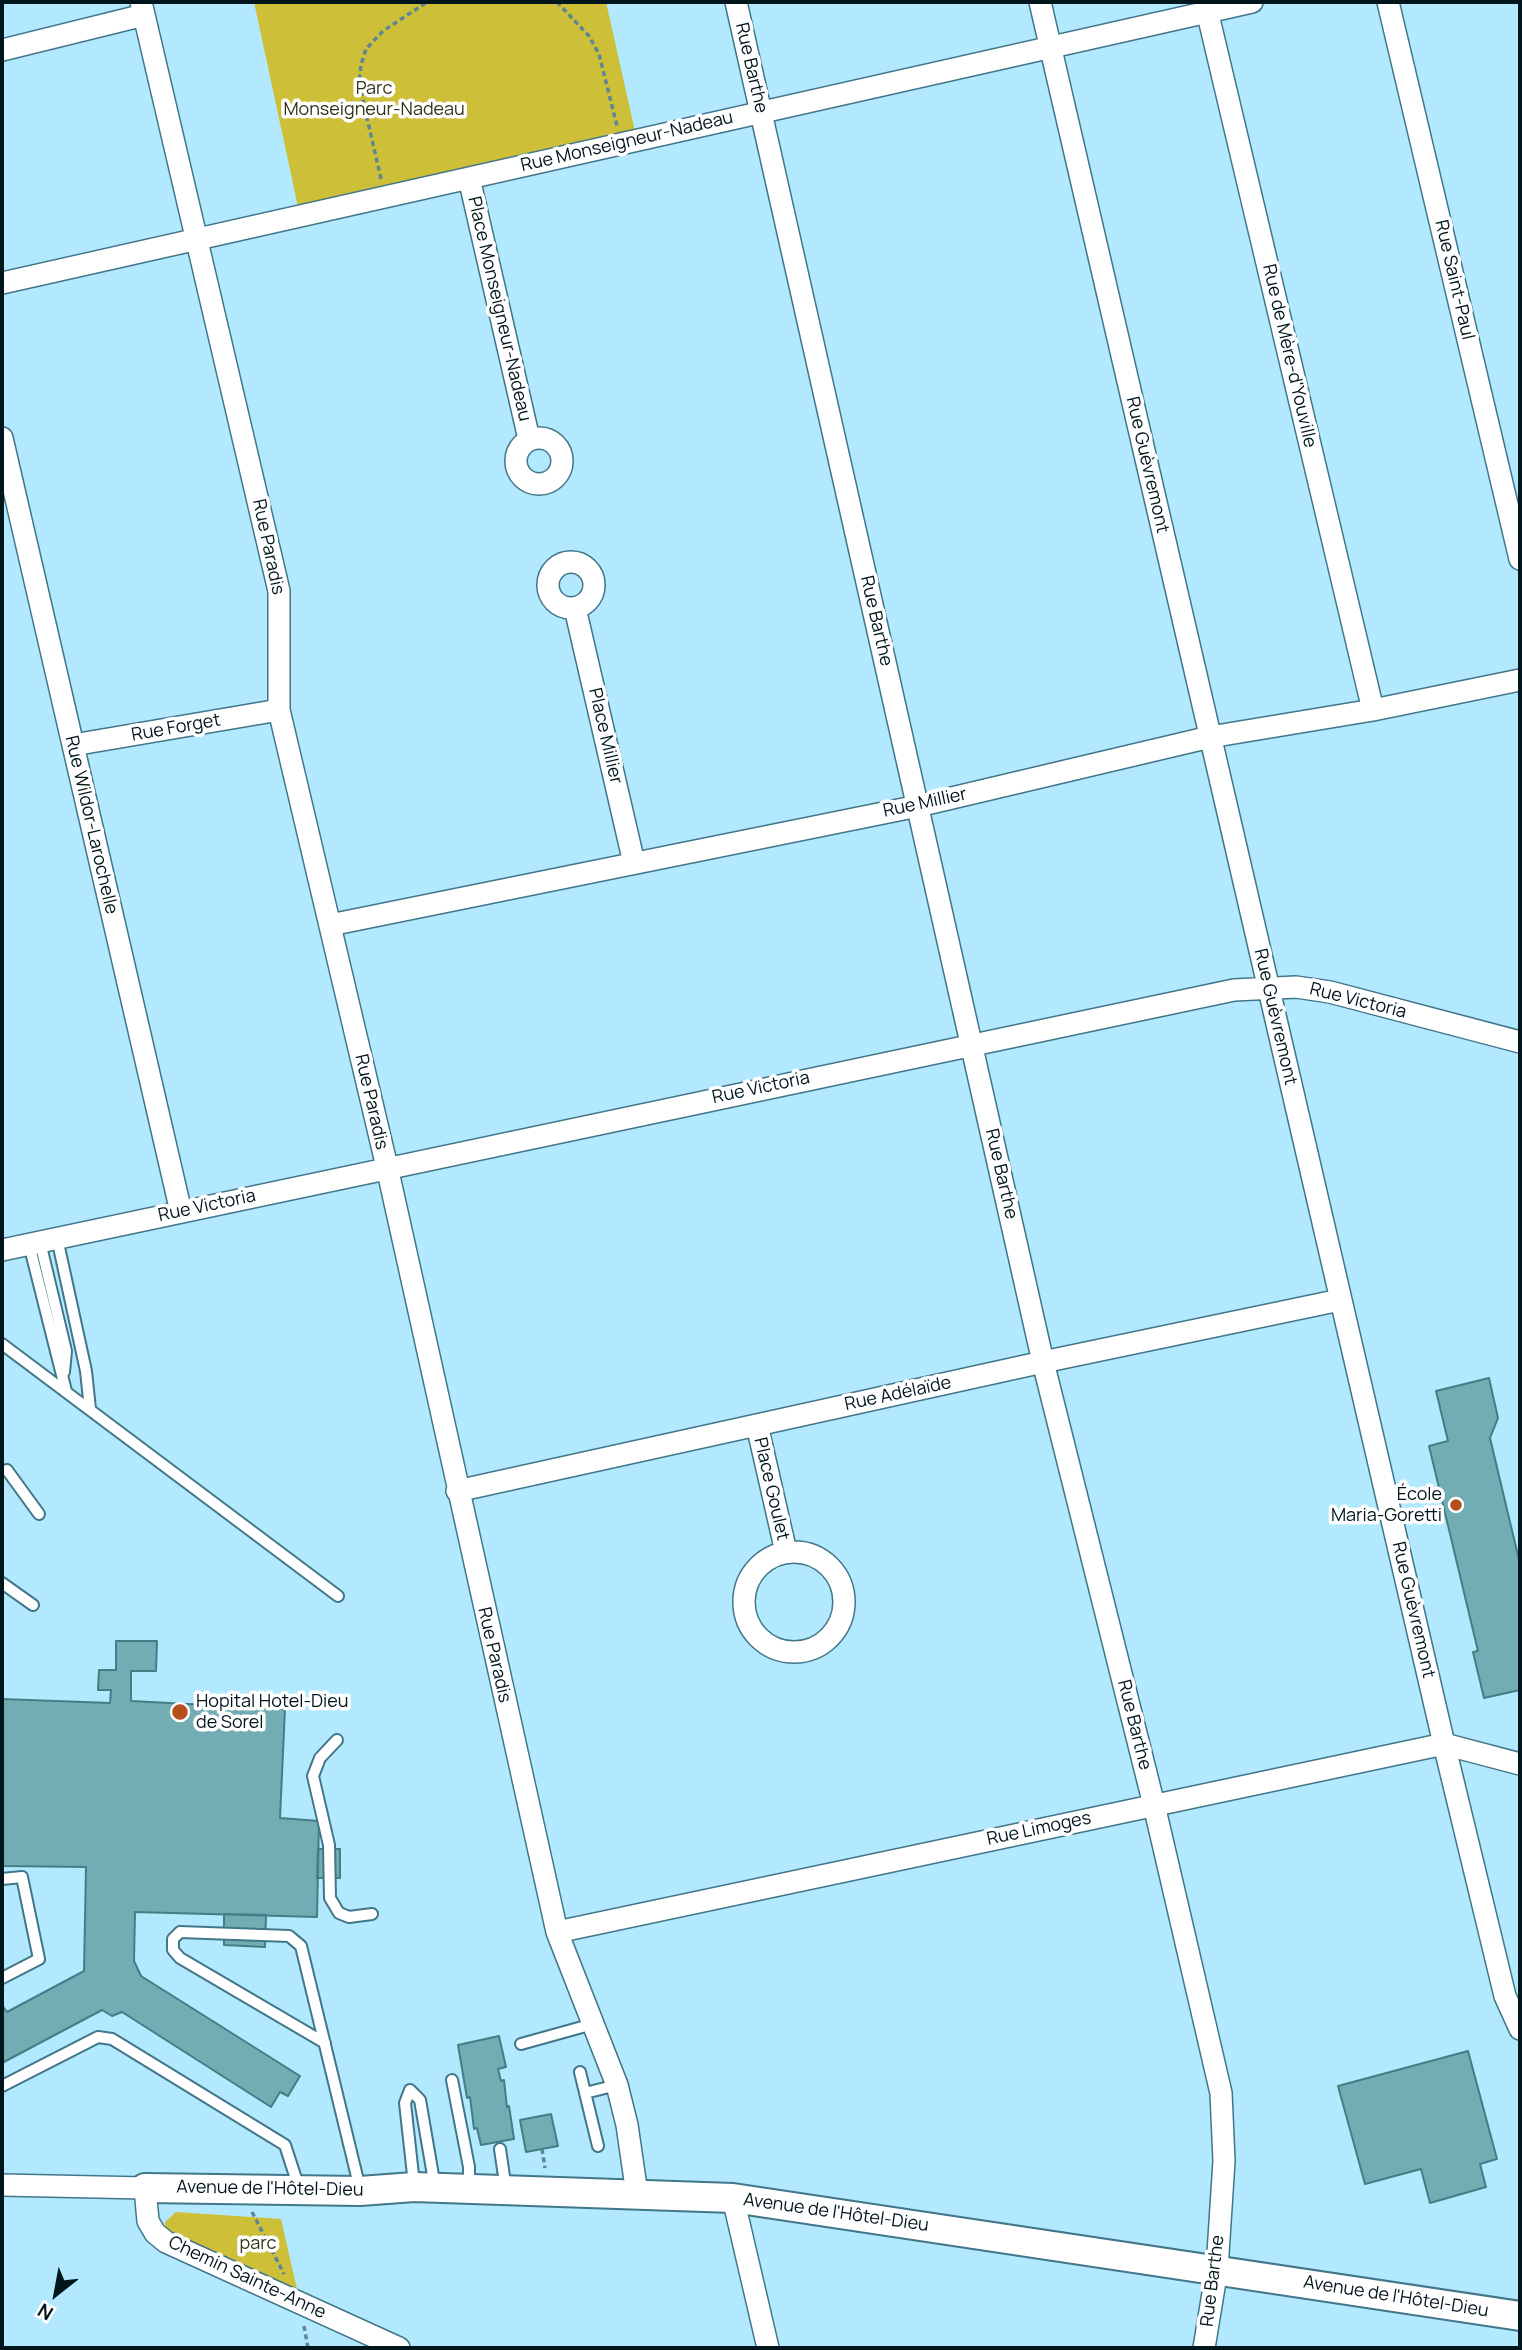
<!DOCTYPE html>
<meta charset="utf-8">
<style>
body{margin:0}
#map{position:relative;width:1522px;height:2350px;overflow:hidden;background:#b2e9fe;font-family:Manrope,sans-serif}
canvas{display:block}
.frame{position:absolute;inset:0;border:4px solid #01151c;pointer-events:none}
.north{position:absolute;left:21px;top:2259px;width:70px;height:70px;-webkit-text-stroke:5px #fff;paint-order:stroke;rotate:211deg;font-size:19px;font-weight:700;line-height:28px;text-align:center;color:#01151c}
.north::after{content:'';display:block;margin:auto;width:24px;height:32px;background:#01151c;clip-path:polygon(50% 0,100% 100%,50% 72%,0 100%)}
</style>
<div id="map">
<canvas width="1522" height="2350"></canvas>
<div class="frame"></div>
<div class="north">N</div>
</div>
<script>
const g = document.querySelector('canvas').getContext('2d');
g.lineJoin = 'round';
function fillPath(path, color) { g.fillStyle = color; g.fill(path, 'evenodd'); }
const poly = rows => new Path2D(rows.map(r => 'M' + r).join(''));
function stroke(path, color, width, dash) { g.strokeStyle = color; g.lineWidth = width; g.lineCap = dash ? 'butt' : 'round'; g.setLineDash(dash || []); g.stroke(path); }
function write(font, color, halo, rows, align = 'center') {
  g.font = font + ' Manrope,sans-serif'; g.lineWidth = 7; g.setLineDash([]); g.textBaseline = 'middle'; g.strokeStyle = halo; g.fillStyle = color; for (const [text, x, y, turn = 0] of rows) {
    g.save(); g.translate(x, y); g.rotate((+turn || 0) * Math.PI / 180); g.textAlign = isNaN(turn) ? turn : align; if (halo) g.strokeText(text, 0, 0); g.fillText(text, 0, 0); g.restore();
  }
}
fillPath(poly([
 [254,2,606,2,637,140,300,216],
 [176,2212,281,2219,297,2289,167,2236,165,2222]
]), '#cdbf38');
const building = poly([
 [1489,1378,1498,1418,1490,1438,1520,1564,1520,1690,1484,1698,1473,1652,1478,1651,1429,1446,1448,1441,1436,1391,1489,1378],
 [116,1641,157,1641,156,1671,131,1671,131,1701,285,1709,280,1818,319,1821,317,1917,135,1912,134,1961,141,1976,300,2076,288,2096,280,2092,271,2107,122,2012,112,2016,102,2010,2,2063,2,2005,7,2012,84,1971,86,1867,2,1866,2,1699,110,1703,111,1690,98,1690,99,1670,116,1670,116,1641],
 [318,1849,340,1849,340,1878,317,1878,318,1849],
 [224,1914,266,1915,265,1947,224,1945,224,1914],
 [499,2036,506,2067,498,2069,501,2081,504,2080,507,2107,509,2106,514,2139,481,2145,477,2128,474,2129,470,2097,467,2098,458,2045,499,2036],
 [1468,2051,1497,2159,1480,2164,1486,2187,1430,2203,1421,2169,1365,2184,1338,2086,1468,2051],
 [551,2114,558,2146,526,2152,520,2120,551,2114]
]);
fillPath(building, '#71adb3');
stroke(building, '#427e83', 2);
const service = poly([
 [57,1238,86,1371,90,1409],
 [40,1242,66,1351,64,1372],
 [29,1244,66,1391],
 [2,1344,338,1596],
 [7,1470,39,1514],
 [2,1583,33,1605],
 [337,1740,320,1758,313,1776,329,1845,330,1898,339,1913,349,1917,372,1914],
 [2,1879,22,1877,39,1959,2,1978],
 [325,2043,180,1958,173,1950,173,1939,180,1932,289,1936,301,1946,360,2189],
 [521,2044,593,2024],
 [580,2072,598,2146],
 [452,2080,469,2167,469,2188],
 [2,2086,98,2037,112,2039,285,2145,299,2188],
 [585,2093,617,2085],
 [500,2149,506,2190],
 [414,2184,405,2103,410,2090,420,2100,435,2187]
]);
const minor = poly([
 [141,2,279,591,279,710,387,1167,557,1932,617,2085,627,2125,637,2194],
 [736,2,1043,1362,1154,1805,1221,2093,1224,2161,1217,2269,1204,2348],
 [1040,2,1444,1744,1505,1996,1520,2029],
 [1205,2,1373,710],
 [1388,2,1520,559],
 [2,50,144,15],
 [469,178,529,439],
 [2,283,1252,2],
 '516 461a23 23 0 1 1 46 0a23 23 0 1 1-46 0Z',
 [2,438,181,1212],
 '548 585a23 23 0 1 1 46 0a23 23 0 1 1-46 0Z',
 [575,608,634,863],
 [73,745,279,710],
 [330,925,918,806,1210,737,1373,710,1520,680],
 [2,1250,1234,990,1296,987,1330,992,1520,1042],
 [757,1425,786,1552],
 [457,1491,1043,1362,1340,1300],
 '744 1602a50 50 0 1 1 100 0a50 50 0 1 1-100 0Z',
 [557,1932,1444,1744,1520,1764],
 [2,2185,145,2188,148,2221,155,2233,166,2242,399,2348],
 [733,2198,768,2348]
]);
const tertiary = poly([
 [145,2188,360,2191,414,2187,733,2198,1520,2316]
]);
stroke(service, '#427689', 14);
stroke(minor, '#427689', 24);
stroke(tertiary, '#427689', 32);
stroke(poly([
 [557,2,589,36,599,54,617,126],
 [381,179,359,83,361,65,366,49,383,31,427,2],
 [542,2149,545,2168],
 [252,2212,284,2274],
 [304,2326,308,2348]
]), '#5f8694', 3.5, [5, 3.5]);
stroke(service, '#fff', 10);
stroke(minor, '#fff', 21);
stroke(tertiary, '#fff', 28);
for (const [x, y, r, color] of [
 [1456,1505,7,"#b34e1d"],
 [180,1712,9,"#b34e1d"]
]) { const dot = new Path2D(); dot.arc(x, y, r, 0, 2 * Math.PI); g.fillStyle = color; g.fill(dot); stroke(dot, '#fff', 2.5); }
write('18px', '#01151c', '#fff', [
 ["Rue Barthe",751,68,77],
 ["Rue Monseigneur-Nadeau",627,142,-13],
 ["Rue Saint-Paul",1454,280,77],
 ["Place Monseigneur-Nadeau",499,309,77],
 ["Rue de Mère-d'Youville",1289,356,77],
 ["Rue Guèvremont",1147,465,77],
 ["Rue Paradis",268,547,78],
 ["Rue Barthe",876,621,77],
 ["Rue Forget",176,728,-10],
 ["Place Millier",605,736,77],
 ["Rue Millier",925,803,-12],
 ["Rue Wildor-Larochelle",91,825,77],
 ["Rue Victoria",1358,1001,14],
 ["Rue Guèvremont",1275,1017,77],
 ["Rue Victoria",761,1088,-12],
 ["Rue Paradis",371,1102,77],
 ["Rue Barthe",1001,1174,77],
 ["Rue Victoria",207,1206,-12],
 ["Rue Adélaïde",898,1394,-12],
 ["Place Goulet",771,1489,77],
 ["Rue Guèvremont",1413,1610,77],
 ["Rue Paradis",494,1655,77],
 ["Rue Barthe",1134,1725,76],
 ["Rue Limoges",1039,1829,-12],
 ["Avenue de l'Hôtel-Dieu",270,2189,1],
 ["Avenue de l'Hôtel-Dieu",836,2213,8],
 ["Chemin Sainte-Anne",247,2278,25],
 ["Rue Barthe",1213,2281,-83],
 ["Avenue de l'Hôtel-Dieu",1396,2297,9]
]);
write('18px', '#343219', '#fff', [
 ["Parc",374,89],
 ["Monseigneur-Nadeau",374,110],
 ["parc",258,2244]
]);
write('18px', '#01151c', '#fff', [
 ["École",1442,1495],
 ["Maria-Goretti",1442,1516],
 ["Hopital Hotel-Dieu",196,1702,"left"],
 ["de Sorel",196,1723,"left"]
], 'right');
</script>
